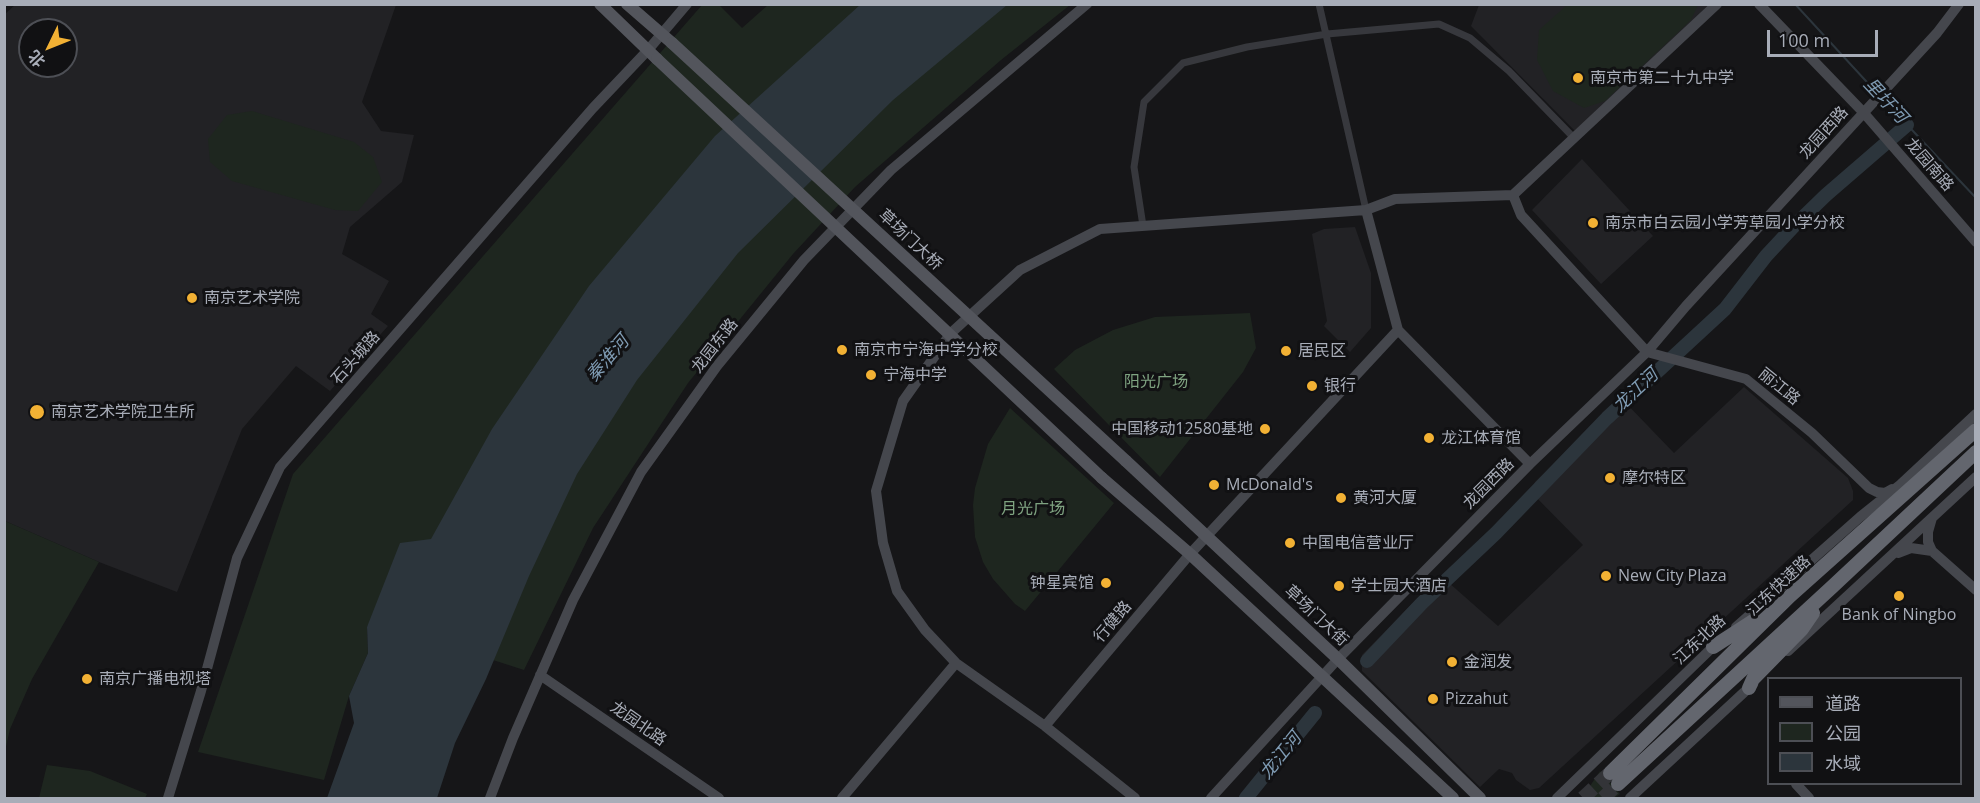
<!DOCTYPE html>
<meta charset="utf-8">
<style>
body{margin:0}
#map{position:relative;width:1980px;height:803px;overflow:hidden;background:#161618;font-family:"Open Sans","Noto Sans SC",sans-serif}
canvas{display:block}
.frame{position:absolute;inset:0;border:6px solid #a8adb8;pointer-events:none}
.legend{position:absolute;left:1767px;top:677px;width:195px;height:108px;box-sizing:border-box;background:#111113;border:2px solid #4d4f55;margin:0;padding:8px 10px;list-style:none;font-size:18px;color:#a8adb8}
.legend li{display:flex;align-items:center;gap:12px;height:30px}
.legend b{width:30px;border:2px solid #4d4f55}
.north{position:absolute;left:18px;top:18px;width:60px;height:60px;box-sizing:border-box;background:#111113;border:2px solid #4d4f55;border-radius:50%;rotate:227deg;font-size:16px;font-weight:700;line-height:24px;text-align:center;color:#a8adb8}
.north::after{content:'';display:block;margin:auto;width:21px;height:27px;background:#f2b134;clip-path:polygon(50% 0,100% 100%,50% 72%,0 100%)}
.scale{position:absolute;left:1767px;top:30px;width:111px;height:27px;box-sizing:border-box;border:3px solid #a8adb8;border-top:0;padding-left:8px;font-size:18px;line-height:21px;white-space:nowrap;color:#a8adb8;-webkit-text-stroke:4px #111113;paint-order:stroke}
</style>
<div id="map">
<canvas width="1980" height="803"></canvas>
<div class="frame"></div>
<ul class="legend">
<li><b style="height:8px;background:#53555c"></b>道路</li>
<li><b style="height:16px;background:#1e261f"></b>公园</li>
<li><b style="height:16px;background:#2c353c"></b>水域</li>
</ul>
<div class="north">北</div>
<div class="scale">100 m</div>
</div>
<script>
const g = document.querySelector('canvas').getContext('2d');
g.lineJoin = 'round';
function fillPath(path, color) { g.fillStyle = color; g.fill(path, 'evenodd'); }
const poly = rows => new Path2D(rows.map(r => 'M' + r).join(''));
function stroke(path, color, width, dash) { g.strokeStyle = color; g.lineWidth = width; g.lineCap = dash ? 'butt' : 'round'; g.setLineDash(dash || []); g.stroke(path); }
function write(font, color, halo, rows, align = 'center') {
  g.font = font + ' "Open Sans","Noto Sans SC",sans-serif'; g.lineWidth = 6; g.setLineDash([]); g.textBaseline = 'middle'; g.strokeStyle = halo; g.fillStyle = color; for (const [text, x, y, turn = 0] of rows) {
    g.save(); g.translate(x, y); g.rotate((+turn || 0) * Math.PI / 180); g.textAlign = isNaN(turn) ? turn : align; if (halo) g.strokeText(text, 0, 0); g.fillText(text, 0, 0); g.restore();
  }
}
fillPath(poly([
 [16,4,396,5,362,102,381,131,414,135,402,182,350,227,342,254,389,281,371,314,388,326,330,391,296,366,242,429,177,592,99,562,5,521,4,15],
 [30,30,66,30,66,66,30,66],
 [1479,5,1716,5,1575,131,1471,26],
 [1582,159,1653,236,1601,284,1532,210],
 [1355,227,1371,273,1371,328,1350,352,1324,326,1327,321,1312,234,1324,229],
 [1744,387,1848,478,1853,491,1853,500,1539,788,1530,790,1516,780,1512,773,1499,769,1480,787,1362,671,1362,655,1440,575,1498,626,1583,545,1531,492,1535,482,1621,398,1674,453]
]), '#222225');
fillPath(poly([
 [702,5,719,5,742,28,768,5,1070,5,1001,60,855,187,793,254,688,383,593,528,524,670,493,660,431,540,367,627,368,653,349,696,324,780,198,752,293,474],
 [1567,5,1567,4,1698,5,1691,20,1605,101,1584,108,1553,91,1537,60,1539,30],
 [252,111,354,142,373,157,382,182,358,211,335,210,232,181,210,162,208,139,227,115],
 [1250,313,1256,348,1243,372,1160,477,1054,369,1075,350,1113,330,1155,317],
 [1010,408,1114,503,1025,611,1015,604,993,579,983,562,975,537,973,505,975,488,988,444],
 [5,521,99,562,32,679,10,729,5,751],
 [47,765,90,771,147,794,145,798,39,798],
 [1600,771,1620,794,1614,798,1588,798,1590,786]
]), '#1e261f');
fillPath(poly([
 [860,5,1007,5,893,100,738,253,637,380,577,474,529,576,486,679,455,743,437,798,327,798,354,723,349,696,368,653,367,627,400,543,431,539,492,429,589,286,715,136]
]), '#2c353c');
stroke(poly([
 [1795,4,1877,93],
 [1881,97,1976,198]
]), '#2c353c', 2);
stroke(poly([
 [1367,661,1422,603,1496,533,1607,418,1725,309,1766,256,1793,227,1826,195,1907,125],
 [1246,798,1315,713]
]), '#2c353c', 14);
stroke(poly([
 [1583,798,1610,773],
 [1603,798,1618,784]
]), '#333438', 14, [14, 7]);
stroke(poly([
 [1319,4,1366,210],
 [1143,226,1134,167,1144,102,1183,63,1247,47,1327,34,1439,24,1470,38,1509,71,1574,138]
]), '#37383d', 7);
stroke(poly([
 [1759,4,1863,112,1976,242],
 [1513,195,1521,215,1647,352,1746,379,1812,433,1869,488,1877,492,1885,493,1892,489],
 [1366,210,1398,330,1530,464],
 [1932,518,1928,532,1928,542,1932,551,1976,590],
 [1898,553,1911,548,1932,551],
 [1736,627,1860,517,1900,485,1976,414],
 [1788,651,1976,477],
 [540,675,719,798],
 [1045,726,1190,554,1398,330],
 [1796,784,1809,798],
 [168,798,201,691,237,558,280,467,593,108,648,50,687,4],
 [490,798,513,738,573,600,641,472,717,366,804,260,891,170,1087,4],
 [842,798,956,663],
 [1135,798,1045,726,956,663,925,630,897,591,883,543,876,491,903,401,951,333,1020,270,1100,229,1366,210,1395,199,1513,195,1717,4],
 [1211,798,1338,659,1530,464,1647,352,1686,306,1937,33,1959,4],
 [1557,798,1717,643],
 [1630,798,1753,684]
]), '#45474d', 10);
stroke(poly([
 [600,4,657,59],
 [627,4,672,43],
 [1126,461,1338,659,1480,798],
 [1102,478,1190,554,1453,798]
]), '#53555c', 12);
stroke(poly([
 [1713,647,1764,614],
 [1749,688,1753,679,1802,629,1813,613],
 [1610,773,1790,596,1976,430],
 [1618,784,1832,587,1976,452]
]), '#63666e', 14);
stroke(poly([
 [672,43,1126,461],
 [657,59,1102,478]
]), '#53555c', 12);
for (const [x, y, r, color] of [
 [1578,78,6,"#f2b134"],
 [1593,223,6,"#f2b134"],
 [192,298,6,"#f2b134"],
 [842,350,6,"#f2b134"],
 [1286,351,6,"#f2b134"],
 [871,375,6,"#f2b134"],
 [1312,386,6,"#f2b134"],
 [37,412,8,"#f2b134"],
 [1265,429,6,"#f2b134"],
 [1429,438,6,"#f2b134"],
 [1610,478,6,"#f2b134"],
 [1214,485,6,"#f2b134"],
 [1341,498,6,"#f2b134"],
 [1290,543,6,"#f2b134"],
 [1606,576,6,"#f2b134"],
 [1106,583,6,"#f2b134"],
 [1339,586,6,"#f2b134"],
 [1899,596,6,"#f2b134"],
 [1452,662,6,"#f2b134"],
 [87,679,6,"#f2b134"],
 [1433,699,6,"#f2b134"]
]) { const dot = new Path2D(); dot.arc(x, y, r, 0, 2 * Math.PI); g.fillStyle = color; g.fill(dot); stroke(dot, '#111113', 2); }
write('16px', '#a8adb8', '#111113', [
 ["南京市第二十九中学",1590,78],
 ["南京市白云园小学芳草园小学分校",1605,223],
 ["南京艺术学院",204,298],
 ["南京市宁海中学分校",854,350],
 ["居民区",1298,351],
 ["宁海中学",883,375],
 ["银行",1324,386],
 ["南京艺术学院卫生所",51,412],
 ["中国移动12580基地",1253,429,"right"],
 ["龙江体育馆",1441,438],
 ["摩尔特区",1622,478],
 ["McDonald's",1226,485],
 ["黄河大厦",1353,498],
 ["中国电信营业厅",1302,543],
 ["New City Plaza",1618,576],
 ["钟星宾馆",1094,583,"right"],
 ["学士园大酒店",1351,586],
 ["Bank of Ningbo",1899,615,"center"],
 ["金润发",1464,662],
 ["南京广播电视塔",99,679],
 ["Pizzahut",1445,699]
], 'left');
write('16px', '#a8adb8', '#111113', [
 ["龙园西路",1824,133,-48],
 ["龙园南路",1929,165,49],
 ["草场门大桥",910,240,43],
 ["龙园东路",715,346,-52],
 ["石头城路",356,358,-49],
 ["丽江路",1779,387,39],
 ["龙园西路",1489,484,-45],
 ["江东快速路",1779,586,-43],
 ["草场门大街",1316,616,43],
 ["行健路",1113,622,-50],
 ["江东北路",1700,640,-43],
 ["龙园北路",638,724,35]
]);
write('16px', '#7fa381', '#111113', [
 ["阳光广场",1156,382],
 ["月光广场",1033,509]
]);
write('italic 18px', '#7f9bb3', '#111113', [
 ["里圩河",1885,101,47],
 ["秦淮河",608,359,-49],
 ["龙江河",1636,391,-43],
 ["龙江河",1281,756,-51]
]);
</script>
